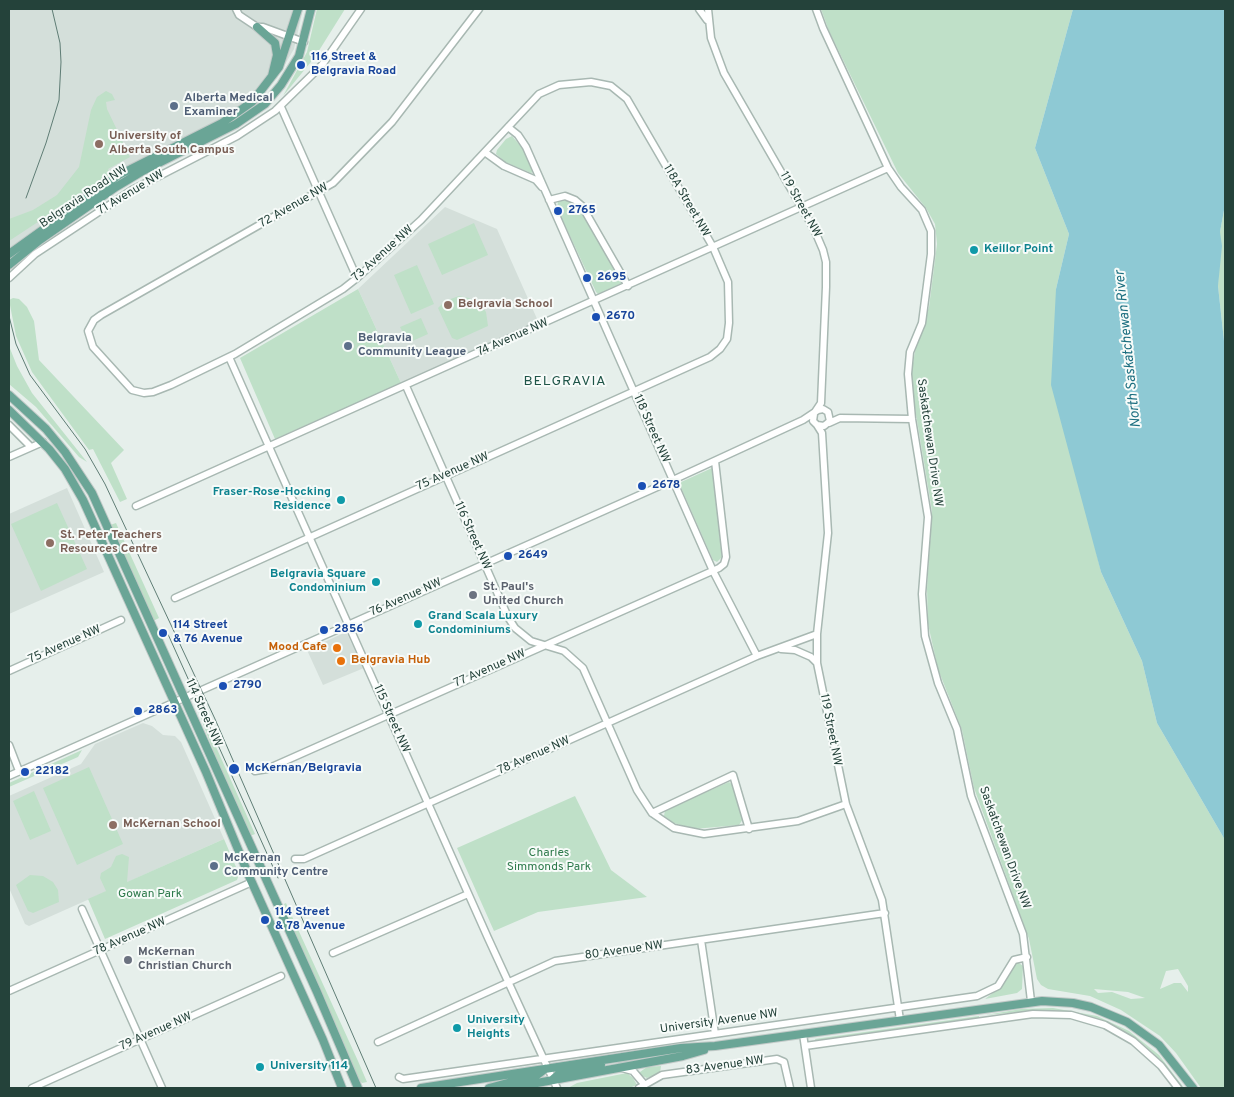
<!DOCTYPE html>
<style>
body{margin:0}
#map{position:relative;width:1234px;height:1097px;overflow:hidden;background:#e6efeb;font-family:Overpass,sans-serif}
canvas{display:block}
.frame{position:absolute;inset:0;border:10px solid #24423a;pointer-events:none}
</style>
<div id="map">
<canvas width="1234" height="1097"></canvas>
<div class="frame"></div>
</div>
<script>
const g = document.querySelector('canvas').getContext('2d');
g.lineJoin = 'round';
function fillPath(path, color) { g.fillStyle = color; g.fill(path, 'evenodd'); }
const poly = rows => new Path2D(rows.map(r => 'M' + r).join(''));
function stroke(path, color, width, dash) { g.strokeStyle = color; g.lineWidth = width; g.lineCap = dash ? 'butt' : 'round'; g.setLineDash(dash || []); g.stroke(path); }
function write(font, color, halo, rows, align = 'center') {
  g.font = font + ' Overpass,sans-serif'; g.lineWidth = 4; g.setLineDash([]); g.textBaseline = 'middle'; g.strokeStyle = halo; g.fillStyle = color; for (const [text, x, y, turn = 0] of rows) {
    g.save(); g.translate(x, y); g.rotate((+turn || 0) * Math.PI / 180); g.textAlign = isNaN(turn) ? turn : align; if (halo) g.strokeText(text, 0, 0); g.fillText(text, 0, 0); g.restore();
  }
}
fillPath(poly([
 [9,9,303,9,294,49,277,78,239,120,138,168,68,213,9,259],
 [445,207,497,229,538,321,401,383,358,289],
 [67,488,104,572,9,614,9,514],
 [346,632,364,668,323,685,307,650],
 [143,723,152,726,163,735,175,736,181,742,224,839,29,926,25,924,9,888,9,796,81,764,95,744]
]), '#d4dfda');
fillPath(poly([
 [317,9,345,9,315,57,283,96,307,52],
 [821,9,1073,9,1035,148,1069,234,1056,289,1082,493,1101,572,1142,661,1157,723,1225,840,1225,1088,1201,1088,1176,1053,1160,1036,1121,1010,1090,996,1048,989,1041,985,1037,979,1029,939,974,788,962,730,938,669,928,624,927,589,932,511,912,390,912,369,916,346,929,307,937,244,935,224,926,208,898,173,829,31],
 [1178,969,1188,986,1188,992,1181,983,1174,983,1160,989,1166,971],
 [1094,989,1128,992,1145,998,1131,999,1112,992,1098,993],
 [106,91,112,94,115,100,106,102,107,109,130,157,108,169,111,174,9,241,9,219,33,210,57,195,79,167,91,110,97,97],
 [512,136,524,150,533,172,531,173,505,162,496,154,497,150,506,139],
 [563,200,570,201,580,210,622,283,598,294,596,292,557,208,558,202],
 [1225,205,1225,350,1218,286,1220,232],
 [474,223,488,255,442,275,428,244],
 [417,265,434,304,411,314,394,275],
 [358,289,401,383,275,439,240,358],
 [459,296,469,298,481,305,486,312,488,326,457,340,452,338,438,308,445,301],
 [13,298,19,299,27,307,34,321,39,360,124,450,111,463,127,499,120,502,93,449,89,450,32,372,16,336,9,300],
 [421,318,428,334,408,343,400,327],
 [9,346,17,366,32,393,87,462,79,457,36,407,9,384],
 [712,468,722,557,717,562,713,560,679,483],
 [57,503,87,569,41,591,11,524],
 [116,523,159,618,153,621,110,525],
 [200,712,204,720,255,834,250,836,220,769,199,713],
 [82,750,78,757,9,787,9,783],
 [89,767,123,844,77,865,43,788],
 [729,782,734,786,743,819,739,825,694,829,674,823,664,816,665,810],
 [34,791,51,831,30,840,13,801],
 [575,796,611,870,647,897,538,912,494,931,457,848],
 [224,839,239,874,237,880,105,939,88,899,106,891,100,878,101,873,111,867,116,856,122,854,129,857,127,882],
 [30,875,43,876,53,882,58,890,59,902,33,913,28,911,16,885],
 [286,903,358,1061,367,1082,362,1083,359,1080,292,929,284,904],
 [1015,963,1019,963,1023,966,1022,989,1017,993,985,999,1002,986],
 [1053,1008,1097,1016,1129,1031,1159,1055,1184,1088,1181,1088,1163,1064,1146,1047,1127,1033,1103,1021,1062,1011,1042,1010,986,1015,1021,1009],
 [979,1016,979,1018,816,1042,815,1039],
 [661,1066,660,1073,647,1078,640,1075,640,1072,647,1067],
 [627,1073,633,1078,637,1085,629,1088,568,1088,577,1083]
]), '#bfe0c8');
fillPath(poly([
 [1073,9,1225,9,1225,205,1220,232,1222,246,1218,286,1225,350,1225,840,1157,723,1142,661,1101,572,1051,385,1056,289,1069,234,1035,148]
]), '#8ec9d4');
const minor = poly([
 [236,9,239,15,257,27,263,27,304,42],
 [699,9,707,20],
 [708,9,711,38,724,73,814,229,823,250,826,262,826,287,821,403,815,412],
 [816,9,823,28,888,168,901,187,922,210,931,231,931,254,922,323,910,352,908,374,912,419,928,517,922,594,925,636,938,683,957,729,971,796,1023,934,1031,1001],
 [281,107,357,278],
 [508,127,518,135,526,147,713,571,757,656],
 [486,153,504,166,536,180,542,187],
 [549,200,565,196,575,200,582,206,628,286],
 [9,278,35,254,132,190,237,136,275,111,322,65,361,9],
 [229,357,488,938,557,1088],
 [406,386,508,617,515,628,531,641,564,651,583,668,637,790,652,813,674,828,704,834,798,821,846,804],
 [829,423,840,418,912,419],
 [9,425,31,447],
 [817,425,822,433,828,533,817,634,817,663,846,804,882,900,900,1020],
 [9,457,43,442],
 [136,506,888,168],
 [175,598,710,357,720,349,727,339,729,323,728,282,713,247,627,99,611,86,591,82,559,85,539,94,421,220,357,278,343,289,235,354,171,385,153,392,144,393,132,390,93,347,88,331,94,320,101,315,333,183,392,122,479,9],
 [781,649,795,650,811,657,817,663],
 [9,671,121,620],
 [9,745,19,771],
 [255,771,267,769,719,568,724,564,726,557,715,461],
 [9,776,673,480,803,420,818,410,823,409,828,412,830,421,824,426,817,425,813,421,814,414],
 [652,813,733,775,749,829],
 [295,859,304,859,757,656,817,634],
 [82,909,162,1088],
 [701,940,715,1034],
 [333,953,468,894],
 [9,991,252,882],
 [803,1034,811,1088],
 [378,1042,555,961,885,913],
 [805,1046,1033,1014,1071,1015,1105,1025,1133,1041,1161,1066,1178,1088],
 [622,1068,633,1071,644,1084],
 [399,1077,403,1079,977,996,998,986,1014,960,1027,957],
 [32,1088,281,976],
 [639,1088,662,1075,777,1059,784,1062,790,1088]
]);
const major = poly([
 [257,27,275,43,277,55,272,76],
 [9,254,119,175,222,123,252,102,279,67,298,9],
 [9,265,40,240,116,187,141,172,236,124,265,104,281,85,299,56,311,9],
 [9,395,46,429,65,452,92,493,317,992,358,1088],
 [9,410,49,449,65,469,83,500,206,772,249,876,323,1040,342,1088],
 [552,1080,560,1073,601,1064],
 [421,1088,681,1048,715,1046,1042,1001,1073,1003,1091,1007,1127,1022,1159,1045,1193,1088],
 [489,1088,537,1075,545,1069],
 [510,1088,683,1056,704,1050]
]);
stroke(minor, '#a8b8b2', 9);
stroke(major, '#c2cac8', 10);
stroke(minor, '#fff', 6);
stroke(major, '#6aa596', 8);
stroke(poly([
 [26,198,46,143,59,100,61,62,60,43,52,9],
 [9,316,16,344,30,375,85,449,105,484,215,719,376,1088],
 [167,632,278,878]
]), '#5f7d75', 1);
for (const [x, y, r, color] of [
 [301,65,5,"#1a4fb4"],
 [174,106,5,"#5c6f8a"],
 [99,144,5,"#8d6e63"],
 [558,211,5,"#1a4fb4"],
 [974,250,5,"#0f9aa8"],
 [587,278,5,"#1a4fb4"],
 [448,305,5,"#8d6e63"],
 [596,317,5,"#1a4fb4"],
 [348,346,5,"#5c6f8a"],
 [642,486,5,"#1a4fb4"],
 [341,500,5,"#0f9aa8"],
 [50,543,5,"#8d6e63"],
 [508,556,5,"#1a4fb4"],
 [376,582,5,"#0f9aa8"],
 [473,595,5,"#6b7280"],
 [418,624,5,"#0f9aa8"],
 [324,630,5,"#1a4fb4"],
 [163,633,5,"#1a4fb4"],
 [337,648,5,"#e8710a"],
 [341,661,5,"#e8710a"],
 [223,686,5,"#1a4fb4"],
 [138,711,5,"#1a4fb4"],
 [234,769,6,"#1a4fb4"],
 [25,772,5,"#1a4fb4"],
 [113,825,5,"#8d6e63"],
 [214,866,5,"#5c6f8a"],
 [265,920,5,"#1a4fb4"],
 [128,960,5,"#6b7280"],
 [457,1028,5,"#0f9aa8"],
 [260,1067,5,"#0f9aa8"]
]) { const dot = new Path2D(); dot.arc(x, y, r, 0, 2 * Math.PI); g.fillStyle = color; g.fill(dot); stroke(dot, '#f7fbf9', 2); }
write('bold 12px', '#164399', '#f7fbf9', [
 ["116 Street &",311,58],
 ["Belgravia Road",311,72],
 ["2765",568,211],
 ["2695",597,278],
 ["2670",606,317],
 ["2678",652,486],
 ["2649",518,556],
 ["114 Street",173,626],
 ["& 76 Avenue",173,640],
 ["2856",334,630],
 ["2790",233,686],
 ["2863",148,711],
 ["McKernan/Belgravia",245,769],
 ["22182",35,772],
 ["114 Street",275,913],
 ["& 78 Avenue",275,927]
], 'left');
write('bold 12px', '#4e5e75', '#f7fbf9', [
 ["Alberta Medical",184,99],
 ["Examiner",184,113],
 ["Belgravia",358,339],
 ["Community League",358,353],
 ["McKernan",224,859],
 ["Community Centre",224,873]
], 'left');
write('bold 12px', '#785e54', '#f7fbf9', [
 ["University of",109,137],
 ["Alberta South Campus",109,151],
 ["Belgravia School",458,305],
 ["St. Peter Teachers",60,536],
 ["Resources Centre",60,550],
 ["McKernan School",123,825]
], 'left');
write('12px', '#24423a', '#f7fbf9', [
 ["71 Avenue NW",131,193,-31],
 ["Belgravia Road NW",84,197,-34],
 ["118A Street NW",686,201,60],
 ["119 Street NW",800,205,61],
 ["72 Avenue NW",294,206,-30],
 ["73 Avenue NW",383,254,-42],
 ["74 Avenue NW",513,338,-24],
 ["118 Street NW",651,429,66],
 ["Saskatchewan Drive NW",929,443,82],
 ["75 Avenue NW",453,472,-24],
 ["116 Street NW",472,536,66],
 ["76 Avenue NW",406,598,-24],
 ["75 Avenue NW",65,645,-24],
 ["77 Avenue NW",490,669,-24],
 ["114 Street NW",203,713,66],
 ["115 Street NW",391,719,66],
 ["119 Street NW",830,730,79],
 ["78 Avenue NW",534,756,-24],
 ["Saskatchewan Drive NW",1004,848,70],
 ["78 Avenue NW",130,937,-24],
 ["80 Avenue NW",624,951,-8],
 ["University Avenue NW",719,1022,-8],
 ["79 Avenue NW",156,1032,-24],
 ["83 Avenue NW",725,1066,-8]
]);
write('bold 12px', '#0d838f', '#f7fbf9', [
 ["Keillor Point",984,250],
 ["Fraser-Rose-Hocking",331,493,"right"],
 ["Residence",331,507,"right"],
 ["Belgravia Square",366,575,"right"],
 ["Condominium",366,589,"right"],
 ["Grand Scala Luxury",428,617],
 ["Condominiums",428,631],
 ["University",467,1021],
 ["Heights",467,1035],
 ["University 114",270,1067]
], 'left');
write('bold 12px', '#5b616d', '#f7fbf9', [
 ["St. Paul's",483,588],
 ["United Church",483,602],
 ["McKernan",138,953],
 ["Christian Church",138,967]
], 'left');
write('bold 12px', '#c56008', '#f7fbf9', [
 ["Mood Cafe",327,648],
 ["Belgravia Hub",351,661,"left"]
], 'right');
write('12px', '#2d7a4b', '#f7fbf9', [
 ["Charles",549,854],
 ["Simmonds Park",549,868],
 ["Gowan Park",150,895]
]);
write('italic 14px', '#1c6f80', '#f7fbf9', [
 ["North Saskatchewan River",1129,349,-96]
]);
g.letterSpacing = '1px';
write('14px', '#1f5548', '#f7fbf9', [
 ["BELGRAVIA",565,382]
]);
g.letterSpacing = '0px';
</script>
